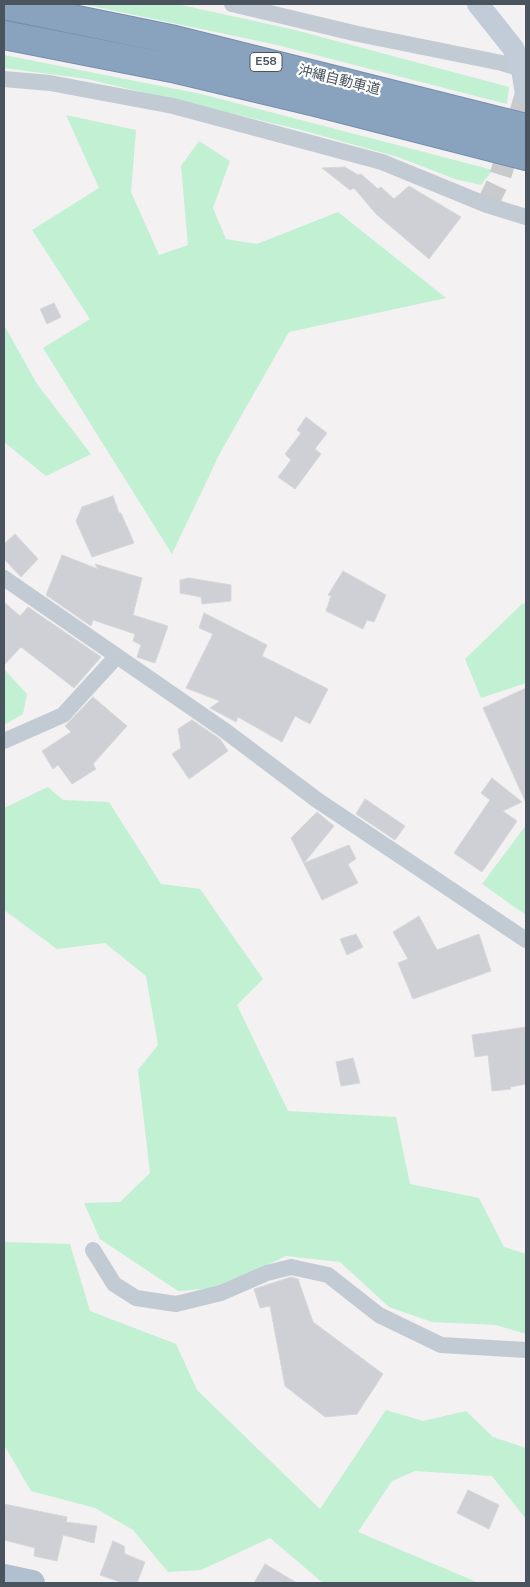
<!DOCTYPE html>
<meta charset="utf-8">
<style>
body{margin:0}
#map{position:relative;width:530px;height:1587px;overflow:hidden;background:#f3f1f1;font-family:"Nunito Sans",sans-serif}
canvas{display:block}
.frame{position:absolute;inset:0;border:5px solid #49545f;pointer-events:none}
</style>
<div id="map">
<canvas width="530" height="1587"></canvas>
<div class="frame"></div>
</div>
<script>
const g = document.querySelector('canvas').getContext('2d');
g.lineJoin = 'round';
function fillPath(path, color) { g.fillStyle = color; g.fill(path, 'evenodd'); }
const poly = rows => new Path2D(rows.map(r => 'M' + r).join(''));
function stroke(path, color, width, dash) { g.strokeStyle = color; g.lineWidth = width; g.lineCap = dash ? 'butt' : 'round'; g.setLineDash(dash || []); g.stroke(path); }
function write(font, color, halo, rows, align = 'center') {
  g.font = font + ' "Nunito Sans","Noto Sans JP",sans-serif'; g.lineWidth = 4.5; g.setLineDash([]); g.textBaseline = 'middle'; g.strokeStyle = halo; g.fillStyle = color; for (const [text, x, y, turn = 0] of rows) {
    g.save(); g.translate(x, y); g.rotate((+turn || 0) * Math.PI / 180); g.textAlign = isNaN(turn) ? turn : align; if (halo) g.strokeText(text, 0, 0); g.fillText(text, 0, 0); g.restore();
  }
}
fillPath(poly([
 [82,4,177,4,295,30,509,87,507,104,273,44],
 [4,55,201,94,493,170,481,185,455,179,398,157,301,130,87,79,4,68],
 [66,115,136,130,131,192,159,255,188,245,181,166,199,141,230,161,213,208,226,239,257,244,338,212,446,298,289,332,220,453,172,554,43,348,90,319,32,230,99,188],
 [4,325,37,384,91,454,46,476,4,442],
 [526,603,526,683,481,698,465,659,522,604],
 [4,669,27,694,23,714,4,725],
 [48,787,63,800,109,802,161,884,200,889,263,979,237,1005,288,1111,396,1117,410,1184,479,1198,504,1247,526,1254,526,1334,496,1325,432,1322,389,1307,340,1262,286,1256,218,1288,178,1291,100,1239,84,1203,120,1202,150,1173,138,1070,158,1045,146,976,105,943,57,949,4,910,4,808],
 [526,825,526,915,482,884],
 [4,1242,70,1244,90,1311,176,1344,197,1390,320,1509,386,1410,423,1421,466,1411,493,1437,526,1448,526,1519,492,1476,415,1471,392,1481,358,1532,479,1583,323,1583,270,1538,201,1570,168,1572,133,1530,95,1508,31,1491,4,1445]
]), '#c1f0d3');
const building = poly([
 [345,167,358,175,361,174,378,189,381,187,394,199,409,186,461,217,429,259,376,214,354,188,350,190,322,168,345,167],
 [54,303,61,317,47,324,40,309,54,303],
 [306,417,327,433,315,449,321,454,295,489,278,477,291,460,285,454,301,433,297,430,306,417],
 [113,496,119,513,121,513,134,543,92,557,76,521,82,507,113,496],
 [15,534,38,559,21,577,4,559,4,544,15,534],
 [62,555,98,569,95,564,142,578,133,615,168,626,155,663,137,657,141,645,133,641,135,634,93,620,91,626,46,595,62,555],
 [343,571,386,595,374,622,367,620,363,629,326,611,331,596,328,595,343,571],
 [189,578,231,585,231,601,202,604,201,597,180,593,180,580,189,578],
 [4,602,20,616,28,607,101,657,74,688,21,647,4,665,4,602],
 [204,613,267,645,262,656,328,689,310,724,295,716,282,742,238,717,236,722,210,708,220,701,186,688,213,634,199,628,204,613],
 [526,688,526,803,483,708,526,688],
 [93,697,127,726,93,764,96,769,72,784,58,765,53,769,42,751,71,732,65,726,93,697],
 [192,720,220,739,228,751,189,779,172,754,181,748,178,729,192,720],
 [492,778,522,802,503,811,517,821,482,872,454,853,490,800,481,793,492,778],
 [365,799,405,826,395,840,356,814,365,799],
 [317,812,334,826,304,863,349,845,356,859,348,864,358,883,322,900,291,838,317,812],
 [419,916,437,950,479,934,491,971,413,999,398,963,408,959,393,932,419,916],
 [356,934,363,947,347,955,340,939,356,934],
 [526,1027,526,1084,510,1087,511,1089,492,1091,488,1055,475,1057,472,1035,526,1027],
 [353,1058,360,1083,341,1086,336,1062,353,1058],
 [291,1277,298,1279,313,1322,383,1374,357,1414,325,1417,285,1386,270,1306,260,1308,254,1289,291,1277],
 [468,1490,499,1505,489,1529,457,1513,468,1490],
 [4,1504,67,1517,66,1522,97,1526,94,1543,63,1535,57,1561,34,1556,35,1548,4,1540,4,1504],
 [113,1541,124,1546,125,1554,145,1562,137,1583,123,1583,100,1575,113,1541],
 [265,1564,297,1583,254,1583,265,1564]
]);
fillPath(building, '#ced0d6');
stroke(building, '#d5d7dc', 1);
stroke(poly([
 [487,205,499,180,526,94]
]), '#c8cacc', 22, [22, 11]);
const highway = poly([
 [4,5,175,40,526,128],
 [4,35,172,68,315,102,526,156]
]);
stroke(highway, '#748eab', 30);
stroke(poly([
 [232,4,358,34,502,63,522,69],
 [4,79,50,83,173,106,382,162,487,205,526,217],
 [4,578,224,730,317,800,526,940],
 [4,741,63,715,117,656],
 [93,1250,114,1284,136,1298,176,1304,221,1293,267,1273,291,1267,328,1275,379,1315,441,1345,526,1350]
]), '#c2cbd3', 16);
stroke(poly([
 [478,4,513,48,522,69,526,94]
]), '#c2ccd8', 22);
stroke(poly([
 [4,1577,32,1583]
]), '#b1c0d0', 26);
stroke(highway, '#89a3bf', 28);
for (const [x, y, w] of [
 [266,62,32]
]) { const box = new Path2D(); box.roundRect(x - w / 2, y - 9.5, w, 19, 4); g.fillStyle = '#fff'; g.fill(box); stroke(box, '#49545f', 1); }
write('bold 12px', '#49545f', null, [
 ["E58",266,62]
]);
write('14px', '#49545f', '#fff', [
 ["沖縄自動車道",339,81,14]
]);
</script>
